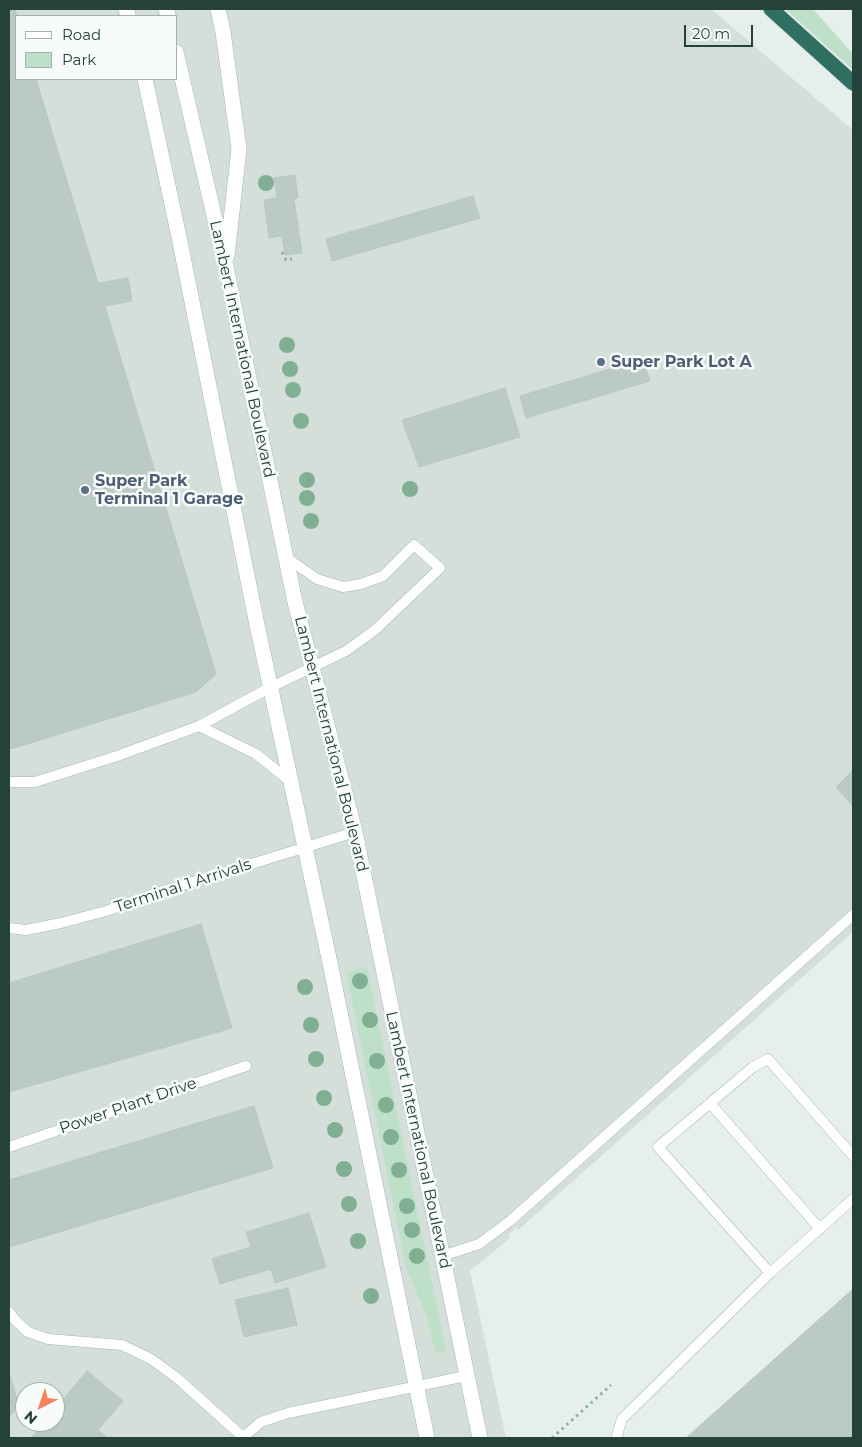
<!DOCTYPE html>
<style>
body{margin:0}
#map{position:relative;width:862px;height:1447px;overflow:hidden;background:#e6efeb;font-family:Montserrat,sans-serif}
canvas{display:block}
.frame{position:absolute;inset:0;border:10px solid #24423a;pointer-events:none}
.legend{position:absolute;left:15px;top:15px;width:162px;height:65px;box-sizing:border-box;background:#f7fbf9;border:1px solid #a3b1ad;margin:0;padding:6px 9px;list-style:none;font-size:15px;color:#24423a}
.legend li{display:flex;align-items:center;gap:10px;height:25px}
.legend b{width:25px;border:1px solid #a3b1ad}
.north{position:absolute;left:15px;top:1382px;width:50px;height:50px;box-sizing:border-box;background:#f7fbf9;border:1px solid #a3b1ad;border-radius:50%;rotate:221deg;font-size:14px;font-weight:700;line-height:20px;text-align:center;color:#24423a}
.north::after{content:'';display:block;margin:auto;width:18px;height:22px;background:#f4845f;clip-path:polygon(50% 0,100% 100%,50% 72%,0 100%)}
.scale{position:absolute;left:684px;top:25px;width:69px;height:22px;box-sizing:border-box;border:2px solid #24423a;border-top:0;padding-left:6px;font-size:15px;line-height:18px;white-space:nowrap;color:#24423a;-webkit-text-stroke:4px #f7fbf9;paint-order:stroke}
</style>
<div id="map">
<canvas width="862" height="1447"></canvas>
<div class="frame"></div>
<ul class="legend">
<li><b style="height:6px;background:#fff"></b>Road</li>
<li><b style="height:14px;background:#bfe0c8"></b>Park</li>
</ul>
<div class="north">N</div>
<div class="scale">20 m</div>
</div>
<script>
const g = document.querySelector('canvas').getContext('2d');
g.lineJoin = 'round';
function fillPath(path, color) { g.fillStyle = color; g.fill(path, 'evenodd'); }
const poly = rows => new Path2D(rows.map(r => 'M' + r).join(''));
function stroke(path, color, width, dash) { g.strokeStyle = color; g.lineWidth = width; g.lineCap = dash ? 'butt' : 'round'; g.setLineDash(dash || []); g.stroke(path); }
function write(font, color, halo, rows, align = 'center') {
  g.font = font + ' Montserrat,sans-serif'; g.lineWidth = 5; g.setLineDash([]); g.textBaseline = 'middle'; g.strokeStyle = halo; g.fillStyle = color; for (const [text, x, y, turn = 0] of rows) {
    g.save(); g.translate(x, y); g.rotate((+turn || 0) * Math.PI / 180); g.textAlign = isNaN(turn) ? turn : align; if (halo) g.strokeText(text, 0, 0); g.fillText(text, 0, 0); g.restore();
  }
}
fillPath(poly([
 [9,9,711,9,853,130,853,932,518,1230,516,1228,509,1234,510,1238,470,1271,506,1438,9,1438],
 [16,16,176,16,176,79,16,79],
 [25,1392,55,1392,55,1422,25,1422]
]), '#d4dfda');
fillPath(poly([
 [785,9,813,9,853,54,853,70],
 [367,967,445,1346,445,1349,442,1354,436,1352,434,1348,427,1318,406,1267,346,972]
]), '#bfe0c8');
const building = poly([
 [9,9,15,9,17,16,16,79,36,79,98,283,128,278,132,301,105,306,216,674,196,692,11,749,9,748,9,9],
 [295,175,298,198,294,199,302,253,285,255,282,236,269,238,264,200,277,198,274,178,295,175],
 [473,196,480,218,332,261,326,239,473,196],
 [643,359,650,381,526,418,520,396,643,359],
 [505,388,520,437,419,467,402,420,505,388],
 [851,772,853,774,853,806,836,787,851,772],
 [201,924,232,1028,9,1092,9,983,201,924],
 [254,1106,273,1168,9,1247,9,1180,254,1106],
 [309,1213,326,1267,275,1283,271,1269,220,1284,212,1259,251,1247,246,1232,309,1213],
 [288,1288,297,1325,244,1337,235,1300,288,1288],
 [853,1289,853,1438,686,1438,853,1289],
 [87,1371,123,1401,98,1430,108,1438,31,1438,44,1422,55,1422,55,1409,87,1371],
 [9,1372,19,1406,9,1417,9,1372]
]);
fillPath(building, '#bbcac4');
stroke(building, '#b8c9c2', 1);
const service = poly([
 [199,726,256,754,291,782],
 [9,782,35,782,117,756,199,726,271,687,346,651,375,630,440,568,414,545,383,576,361,584,343,587,317,579,287,558],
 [9,928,26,930,61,923,106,911,157,893,355,832],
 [710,1103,820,1229],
 [9,1147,246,1066],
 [442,1256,479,1244,510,1221,853,915],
 [770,1273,658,1147,753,1067,768,1059,853,1156],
 [9,1312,15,1320,28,1332,48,1339,122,1345,151,1359,177,1378,243,1437],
 [242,1438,261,1422,288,1413,466,1376],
 [616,1438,622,1419,770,1273,853,1199]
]);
const tertiary = poly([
 [126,9,128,16],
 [166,9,168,16],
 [218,9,223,32,239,149,227,256],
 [176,52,226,267,295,602,355,832,480,1438],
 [145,79,179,237,256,620,330,963,427,1438]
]);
const motorway = poly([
 [771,9,853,83]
]);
stroke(service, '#a8b8b2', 11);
stroke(tertiary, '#a8b8b2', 16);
stroke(motorway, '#c2cac8', 16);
stroke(poly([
 [282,252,286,260,292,259],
 [552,1438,611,1385]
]), '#86b3a5', 3, [2.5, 4]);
stroke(service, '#fff', 10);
stroke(tertiary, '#fff', 15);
stroke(motorway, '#2f6f62', 15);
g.fillStyle = '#80af93';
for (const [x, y] of [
 [266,183],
 [287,345],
 [290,369],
 [293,390],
 [301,421],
 [307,480],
 [410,489],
 [307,498],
 [311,521],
 [360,981],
 [305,987],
 [370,1020],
 [311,1025],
 [316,1059],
 [377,1061],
 [324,1098],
 [386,1105],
 [335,1130],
 [391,1137],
 [344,1169],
 [399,1170],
 [349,1204],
 [407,1206],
 [412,1230],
 [358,1241],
 [417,1256],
 [371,1296]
]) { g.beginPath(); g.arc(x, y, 8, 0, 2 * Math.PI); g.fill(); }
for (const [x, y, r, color] of [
 [601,362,5,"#5c6f8a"],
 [85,490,5,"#5c6f8a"]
]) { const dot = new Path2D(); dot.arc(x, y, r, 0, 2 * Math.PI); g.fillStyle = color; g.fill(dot); stroke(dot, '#f7fbf9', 2); }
write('16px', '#24423a', '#f7fbf9', [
 ["Lambert International Boulevard",242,349,78],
 ["Lambert International Boulevard",331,744,76],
 ["Terminal 1 Arrivals",183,886,-18],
 ["Power Plant Drive",128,1106,-19],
 ["Lambert International Boulevard",418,1140,78]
]);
write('bold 16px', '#4e5e75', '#f7fbf9', [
 ["Super Park Lot A",611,362],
 ["Super Park",95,481],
 ["Terminal 1 Garage",95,499]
], 'left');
</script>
